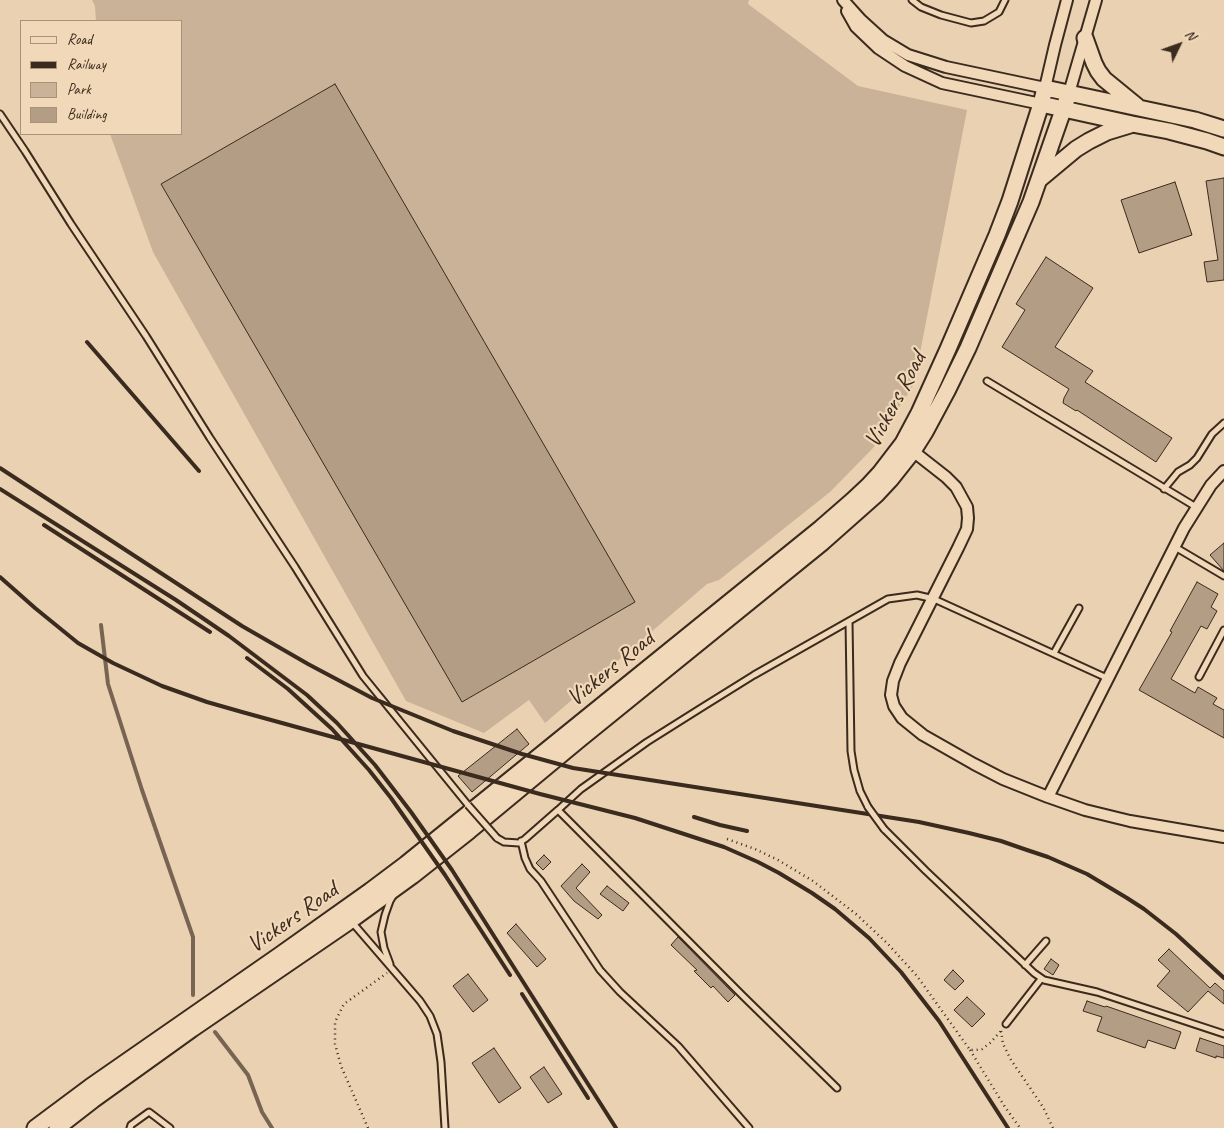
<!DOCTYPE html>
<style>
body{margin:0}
#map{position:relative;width:1224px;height:1128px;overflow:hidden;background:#e9d1b2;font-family:Caveat,sans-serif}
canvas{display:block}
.legend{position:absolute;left:20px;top:20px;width:162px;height:115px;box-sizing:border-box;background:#f0d8b8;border:1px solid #a8927a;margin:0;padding:6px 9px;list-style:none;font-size:15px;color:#3b2a1e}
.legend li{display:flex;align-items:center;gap:10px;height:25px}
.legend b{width:25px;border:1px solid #a8927a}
.north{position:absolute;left:1154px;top:20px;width:50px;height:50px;-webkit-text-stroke:4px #f0d8b8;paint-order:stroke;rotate:48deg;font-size:14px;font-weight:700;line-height:20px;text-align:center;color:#3b2a1e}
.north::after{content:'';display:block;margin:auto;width:18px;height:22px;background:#3b2a1e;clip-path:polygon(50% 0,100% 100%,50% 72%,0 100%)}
</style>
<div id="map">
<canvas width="1224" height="1128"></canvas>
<ul class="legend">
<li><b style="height:6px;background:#f0d8b8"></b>Road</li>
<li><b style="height:6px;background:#3b2a1e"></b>Railway</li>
<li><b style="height:14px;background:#c9b297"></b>Park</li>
<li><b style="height:14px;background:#b39d84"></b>Building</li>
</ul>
<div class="north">N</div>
</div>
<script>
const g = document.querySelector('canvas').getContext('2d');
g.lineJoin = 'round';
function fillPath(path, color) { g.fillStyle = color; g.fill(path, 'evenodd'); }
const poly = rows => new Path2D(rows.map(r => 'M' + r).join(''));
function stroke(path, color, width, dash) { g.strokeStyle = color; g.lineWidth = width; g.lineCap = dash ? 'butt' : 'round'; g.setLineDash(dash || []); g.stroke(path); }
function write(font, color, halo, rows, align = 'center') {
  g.font = font + ' Caveat,sans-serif'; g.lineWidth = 4.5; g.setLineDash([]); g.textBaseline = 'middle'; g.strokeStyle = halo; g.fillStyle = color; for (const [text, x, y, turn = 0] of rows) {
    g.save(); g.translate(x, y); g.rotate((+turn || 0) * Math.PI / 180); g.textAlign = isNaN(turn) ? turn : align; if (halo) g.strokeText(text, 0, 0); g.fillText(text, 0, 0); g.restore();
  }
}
fillPath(poly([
 [92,0,749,0,748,4,858,86,967,110,914,384,873,448,830,492,719,580,707,584,545,723,529,700,484,733,406,701,153,252,110,134,181,134,181,21,96,21,95,6]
]), '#c9b297');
stroke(poly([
 [101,625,108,684,142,790,193,937,193,995],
 [215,1032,248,1075,262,1112,272,1128]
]), '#776452', 4);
const building = poly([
 [335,84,635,602,462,702,161,184,335,84],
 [1224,178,1224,280,1207,282,1204,262,1218,260,1206,181,1224,178],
 [1175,182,1192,235,1139,253,1121,200,1175,182],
 [1046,257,1093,288,1055,347,1093,371,1085,382,1172,438,1156,462,1077,410,1076,411,1063,403,1064,398,1069,389,1002,347,1025,310,1016,304,1046,257],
 [1224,543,1224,571,1210,555,1224,543],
 [1197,582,1218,594,1211,607,1217,611,1207,629,1201,626,1171,679,1195,693,1198,687,1217,698,1213,704,1224,710,1224,738,1139,690,1172,632,1170,631,1197,582],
 [517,729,529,744,472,792,458,776,517,729],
 [544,855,551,862,543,870,536,863,544,855],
 [582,864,590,872,576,888,602,915,598,919,574,901,561,886,582,864],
 [607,886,629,903,623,911,600,894,607,886],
 [516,924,546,959,537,967,507,933,516,924],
 [678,937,735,995,728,1002,713,986,711,988,694,971,697,970,671,945,678,937],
 [1169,949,1210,988,1215,983,1224,991,1224,1004,1208,991,1188,1012,1157,986,1170,971,1158,960,1169,949],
 [1051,959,1059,965,1053,975,1044,969,1051,959],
 [953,970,964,981,955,990,944,980,953,970],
 [468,974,488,1000,473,1012,453,986,468,974],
 [967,997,985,1014,972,1027,954,1010,967,997],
 [1087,1001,1105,1007,1106,1006,1181,1032,1175,1049,1148,1040,1145,1048,1097,1031,1102,1017,1083,1011,1087,1001],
 [1200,1038,1224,1046,1224,1058,1216,1056,1216,1058,1196,1051,1200,1038],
 [494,1048,521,1088,499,1103,472,1063,494,1048],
 [544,1067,562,1094,548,1103,530,1077,544,1067]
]);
fillPath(building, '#b39d84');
stroke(building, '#3b2a1e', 1);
const lane = poly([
 [912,0,921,7,941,15,971,23,984,21,999,12,1005,0],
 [0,114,25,151,71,224,146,336,210,438,295,567,363,676,468,805],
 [987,381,1196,507],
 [1164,489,1178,472,1190,465,1197,458,1212,434,1224,423],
 [1175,547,1224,576],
 [849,621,851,751,854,770,860,791,868,807],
 [1054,653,1079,608],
 [1199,677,1224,630],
 [558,810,581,789,647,742,701,708,754,675,888,599,917,595,934,599,1109,679],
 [884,829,926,871,1034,973,1044,980,1097,992,1224,1034],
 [497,838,504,842,519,843,525,839,558,810,743,996,837,1088],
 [521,841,525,858,530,869,541,881,600,970,620,992,678,1046,749,1128],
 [351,921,420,1001,430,1016,437,1034,441,1062,445,1128],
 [390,964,384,948,381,932,385,915,390,901,393,896],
 [1025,965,1046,941],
 [1006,1024,1041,979],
 [130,1128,131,1125,149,1112,170,1128]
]);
const street = poly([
 [843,0,861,20,883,40,908,55,946,67,1045,88,1055,45,1067,0],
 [847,11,856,27,878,48,905,66,942,83,1041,104],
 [1069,93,1096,0],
 [909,448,946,477,956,487,967,507,968,518,967,529,958,548,900,663,893,681,891,695,894,706,902,718,923,735,974,764,1003,779,1048,797,1085,810,1130,821,1224,837],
 [1048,797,1184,528,1211,485,1224,471]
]);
const secondary = poly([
 [1085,38,1094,63,1098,71,1104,79,1137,106],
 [1041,104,1132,124,1169,131,1207,141,1224,147],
 [1040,179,1076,149,1089,141,1107,132,1130,125],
 [35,1128,90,1087,280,955,370,891,406,864,821,528,852,501,868,486,880,473,903,443,919,413,948,349,997,235,1010,201,1041,104,1045,88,1195,120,1224,129],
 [57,1128,93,1100,192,1029,347,923,412,876,469,831,580,739,823,542,876,495,890,480,913,451,925,432,947,391,968,348,1031,202,1069,93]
]);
stroke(lane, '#3b2a1e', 9);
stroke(street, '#3b2a1e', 14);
stroke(secondary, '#3b2a1e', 19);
stroke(poly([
 [727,839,755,849,778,860,813,881,856,914,887,943,917,976,970,1050,976,1050,982,1049,990,1043,1002,1030],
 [1001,1031,1003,1044,1011,1060,1043,1107,1053,1128],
 [970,1050,1005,1107,1020,1128],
 [368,1128,341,1066,335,1044,335,1022,344,1004,387,973]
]), '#3b2a1e', 2.5, [1, 4]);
stroke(lane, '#f0d8b8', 5);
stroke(street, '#f0d8b8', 10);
stroke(secondary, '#f0d8b8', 15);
stroke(poly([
 [87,342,199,471],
 [0,468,242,626,308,664,372,698,453,731,522,754,573,768,919,822,969,833,1001,841,1024,849,1048,857,1087,874,1127,898,1144,909,1176,934,1224,978],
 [0,489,176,600,229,636,307,695,337,723,375,765,411,812,452,870,616,1128],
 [44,525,210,632],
 [0,577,35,608,78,643,113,663,162,686,207,702,242,712,540,794,635,818,724,847,758,862,779,873,812,893,835,909,869,938,901,972,939,1021,1008,1128],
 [247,658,288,689,332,729,369,770,391,798,445,875,510,975],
 [694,817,720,825,747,831],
 [522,994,588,1098]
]), '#3b2a1e', 4);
const laneBridge = poly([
 [468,805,497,838],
 [868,807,884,829]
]);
stroke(laneBridge, '#3b2a1e', 9, []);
stroke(laneBridge, '#f0d8b8', 5);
write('24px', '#3b2a1e', '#f0d8b8', [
 ["Vickers Road",896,400,-62],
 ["Vickers Road",611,669,-39],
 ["Vickers Road",293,918,-35]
]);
</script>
